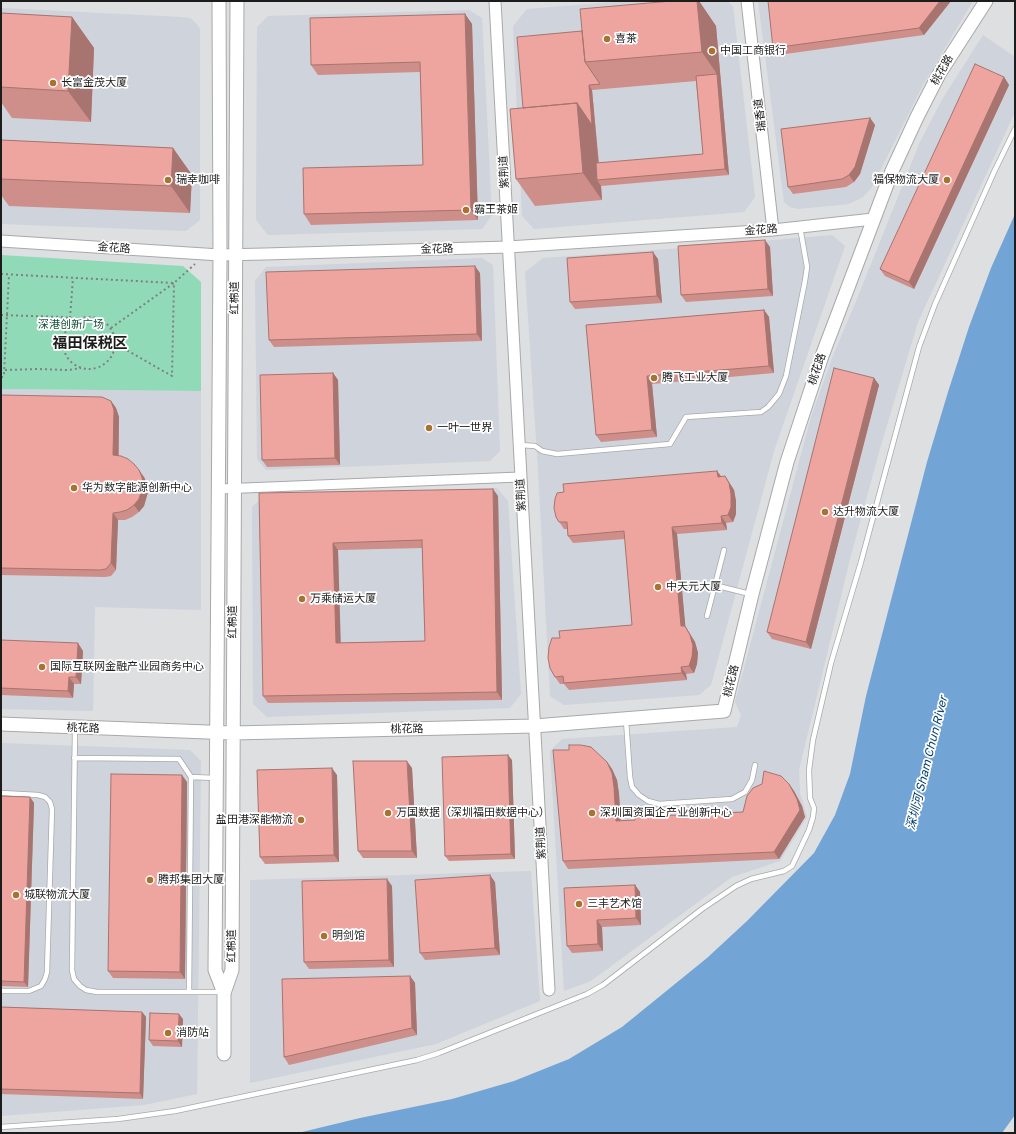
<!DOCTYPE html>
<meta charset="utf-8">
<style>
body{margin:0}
#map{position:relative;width:1016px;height:1134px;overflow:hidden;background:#dddfe1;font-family:"Golos Text",sans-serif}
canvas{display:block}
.frame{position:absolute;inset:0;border:2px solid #1c1c1d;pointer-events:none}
</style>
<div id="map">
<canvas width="1016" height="1134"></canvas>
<div class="frame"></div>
</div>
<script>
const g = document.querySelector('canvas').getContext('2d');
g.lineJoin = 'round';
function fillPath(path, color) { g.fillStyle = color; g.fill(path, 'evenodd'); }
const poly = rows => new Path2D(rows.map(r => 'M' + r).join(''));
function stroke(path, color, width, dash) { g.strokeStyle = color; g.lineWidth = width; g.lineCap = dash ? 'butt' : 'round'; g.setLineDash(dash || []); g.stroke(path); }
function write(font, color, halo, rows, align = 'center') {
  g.font = font + ' "Golos Text","Noto Sans SC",sans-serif'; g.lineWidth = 3.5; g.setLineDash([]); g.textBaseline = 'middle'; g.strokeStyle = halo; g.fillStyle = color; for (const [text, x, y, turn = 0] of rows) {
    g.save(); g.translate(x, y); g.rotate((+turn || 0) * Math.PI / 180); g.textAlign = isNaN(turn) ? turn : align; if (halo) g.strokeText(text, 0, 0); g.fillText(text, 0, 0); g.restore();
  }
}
fillPath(poly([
 [626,1,727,1,733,6,755,197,744,212,534,229,522,216,513,26,527,9],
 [758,1,973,1,923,85,872,187,863,197,849,204,798,209,790,207,784,202],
 [1,8,181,17,190,18,196,23,200,29,200,220,186,231,1,224],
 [469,10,482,18,492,215,482,229,268,235,256,220,257,27,268,16],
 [983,35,1015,57,1015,112,918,322,879,452,850,559,799,770,800,793,807,817,780,861,732,877,591,981,564,991,550,751,562,739,737,727,741,715,735,702,811,417,832,358,857,299,920,142,943,98],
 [832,235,845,246,774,451,711,685,699,695,564,705,550,696,538,469,525,272,543,258,669,249],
 [482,258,493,265,500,451,490,461,266,470,257,459,255,281,266,267],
 [1,389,201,391,201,610,95,607,93,711,1,709],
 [497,488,508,501,521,694,510,708,267,717,253,704,252,507,264,496],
 [1,743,190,750,201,761,197,1094,144,1105,1,1116],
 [531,871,540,1001,436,1044,250,1083,250,880]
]), '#ced3dc');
fillPath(poly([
 [1,255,183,266,201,282,201,391,1,389]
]), '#91dab8');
fillPath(poly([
 [1015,214,1015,1115,1002,1133,298,1133,360,1118,452,1099,514,1081,569,1059,622,1027,707,958,747,921,814,853,835,815,850,774,866,696,927,462,948,392,969,327,991,268]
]), '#72a4d5');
const service = poly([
 [520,445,535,446,542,451,557,454,670,444,686,417,761,412,768,407,779,394,786,376,805,281,807,267,800,227],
 [714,585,750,594],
 [707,616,724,550],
 [626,720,630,777,632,787,639,795,648,801,659,804,732,799,745,792,752,780,755,765],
 [75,728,72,970,74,979,80,986,86,990,97,992,222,992],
 [74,758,179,759,191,777,189,992],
 [191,777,215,778],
 [1,793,38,795,45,797,50,802,52,809,47,972,45,979,41,986,29,991,1,991],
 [1,1127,118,1119,175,1111,417,1060,439,1053,587,994,603,985,702,909,736,886,751,879,784,871,792,866,809,830,813,817,814,808,810,798,809,770,813,740,831,663,861,562,919,347,935,304,994,172,1015,129]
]);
const minor = poly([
 [219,489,520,477]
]);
const tertiary = poly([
 [495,1,549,990],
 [747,1,773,230],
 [1,241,220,255,265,254,508,247,773,230,873,219]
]);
const secondary = poly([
 [219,1,220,255,215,970,224,993],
 [1,724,233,733,534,726,724,711,752,594,787,462,822,356,892,171,917,117,939,74,986,1],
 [224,1054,224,993,232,970,237,1]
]);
stroke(service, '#a8a9ab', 6);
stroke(minor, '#a8a9ab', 11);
stroke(tertiary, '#a8a9ab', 13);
stroke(secondary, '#a8a9ab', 15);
stroke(poly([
 [1,274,174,283,195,264],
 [1,315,62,317,77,319],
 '63 343a26 26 0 1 1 52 0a26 26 0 1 1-52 0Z',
 [70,318,73,278],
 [111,328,174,283,172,376,116,344],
 [5,370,38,369,68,370,81,368],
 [1,377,3,377,4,374,9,275]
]), '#7f8082', 2, [2, 3]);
stroke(service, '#fff', 4.5);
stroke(minor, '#fff', 9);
stroke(tertiary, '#fff', 11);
stroke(secondary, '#fff', 13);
fillPath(poly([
 [672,1,699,1,716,26,729,175,601,186,602,200,535,206,516,179,523,108,582,31],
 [696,81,703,154,599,163,592,90],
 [951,1,924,35,778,55,773,48],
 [1,13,72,17,94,48,91,122,12,118,1,102],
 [465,14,472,24,478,220,311,225,304,214,423,165,420,72,318,75,311,65],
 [1004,77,1009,85,914,289,885,276,880,269],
 [870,118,875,125,860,174,854,182,846,187,793,194,788,187],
 [1,140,173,148,192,175,190,213,9,206,1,195],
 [770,247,773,296,686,302,681,295],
 [658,259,662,303,575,309,570,302],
 [480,273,482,341,274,347,269,340],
 [764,310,769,317,774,373,652,384,657,437,601,442,596,435,586,325],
 [333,373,338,380,340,465,267,467,262,460],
 [874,378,879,385,811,649,772,639,767,632],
 [1,395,111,401,116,408,119,417,119,456,144,477,147,484,148,492,144,506,139,512,132,517,125,520,118,520,116,570,111,576,105,577,1,575],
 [717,471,721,476,725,476,734,490,736,501,736,514,733,522,726,523,727,530,677,534,685,626,695,642,698,653,697,664,694,673,686,674,687,680,569,690,564,684,560,684,555,677,560,638,632,625,625,539,573,543,568,536,567,529,564,529,556,517],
 [259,493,498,496,502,700,268,703,263,696],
 [422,548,425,641,340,643,338,550],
 [1,640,83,651,81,684,74,684,73,698,1,695],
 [512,760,515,859,449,861,445,856],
 [607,762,612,769,617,780,619,794,621,821,635,820,743,812,789,784,794,791,802,806,805,817,779,859,568,869,563,861],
 [412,768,417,858,363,858,358,851],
 [337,775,339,862,265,864,260,857],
 [187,782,185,979,113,978,108,971],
 [1,796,30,797,34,803,28,987,1,986],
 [495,882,500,955,425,960,420,953],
 [635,885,640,892,641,925,602,927,603,951,572,953,567,946],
 [392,886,394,967,309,969,304,962],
 [410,976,415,983,417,1035,289,1065,284,1057],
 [1,1007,142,1012,146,1017,143,1099,1,1094],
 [183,1019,182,1047,153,1046,149,1040]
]), '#ce8e89');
fillPath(poly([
 [697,1,699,1,716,26,729,175,725,169,717,74,702,52],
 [940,1,951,1,924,35,919,28],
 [465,14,472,24,478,220,471,210],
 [72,17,94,48,91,122,68,91],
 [1004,77,1009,85,914,289,909,282],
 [589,85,592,90,600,180,597,180,601,186,602,200,583,173,577,103],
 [870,118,875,125,860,174,854,182,849,175],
 [173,148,192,175,190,213,171,186],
 [765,240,770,247,773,296,768,289],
 [653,252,658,259,662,303,657,296],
 [475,266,480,273,482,341,477,334],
 [764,310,769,317,774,373,769,366],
 [333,373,338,380,340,465,335,458],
 [647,376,652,384,657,437,652,430],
 [874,378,879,385,811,649,806,642],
 [111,401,116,408,119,417,118,462,113,455],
 [139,470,144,477,147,484,148,492,144,506,139,512,134,505],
 [717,471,722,478,718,477],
 [725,476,734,490,736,501,736,514,733,522,728,515],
 [493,489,498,496,502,700,497,692],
 [113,513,118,520,116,570,111,563],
 [721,516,726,523,727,530,722,523],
 [672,527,677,534,686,633,681,626],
 [333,543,338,550,341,650,336,643],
 [685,626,695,642,698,653,697,664,694,673,689,666],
 [78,643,83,651,81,684,76,677],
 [681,667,686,674,687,680,682,673],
 [69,677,74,684,73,698,68,691],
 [508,755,512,760,515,859,511,854],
 [407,761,412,768,417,858,412,851],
 [607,762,612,769,617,780,619,794,621,828,616,821],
 [332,768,337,775,339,862,334,855],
 [182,775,187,782,185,979,180,972],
 [789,784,794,791,802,806,805,817,779,859,774,852],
 [30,797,34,803,28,987,24,982],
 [490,875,495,882,500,955,495,948],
 [387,879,392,886,394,967,389,960],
 [635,885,640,892,641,925,636,918],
 [597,920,602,927,603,951,598,944],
 [410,976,415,983,417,1035,412,1028],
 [142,1012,146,1017,143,1099,140,1093],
 [179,1014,183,1019,182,1047,178,1041]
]), '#a7746f');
const building = poly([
 [672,1,697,1,702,52,585,62,580,9,672,1],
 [768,1,940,1,919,28,773,48,768,1],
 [1,13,72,17,68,91,1,87,1,13],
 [465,14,471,210,304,214,303,168,423,165,420,62,311,65,310,18,465,14],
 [582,31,585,62,600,84,589,85,592,125,577,103,523,108,517,37,582,31],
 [975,64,1004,77,909,282,880,269,975,64],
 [717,74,725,169,597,180,596,163,703,154,696,76,717,74],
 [577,103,583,173,516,179,510,109,577,103],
 [870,118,855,167,849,175,842,179,788,187,781,129,870,118],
 [1,140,173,148,171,186,1,179,1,140],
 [765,240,768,289,681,295,678,246,765,240],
 [653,252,657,296,570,302,567,258,653,252],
 [475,266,477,334,269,340,266,272,475,266],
 [764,310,769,366,647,376,652,430,596,435,586,325,764,310],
 [834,368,874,378,806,642,767,632,834,368],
 [333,373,335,458,262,460,260,375,333,373],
 [1,395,102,397,111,401,114,410,113,455,121,456,128,459,134,464,139,470,142,477,143,485,139,499,134,505,127,510,120,512,113,513,111,563,106,569,100,570,1,568,1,395],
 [717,471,718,477,725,476,729,483,731,494,731,507,728,515,721,516,722,523,672,527,681,626,685,626,690,635,693,646,692,657,689,666,681,667,682,673,564,683,563,676,555,677,550,668,548,658,549,647,552,638,560,638,559,631,632,625,624,531,568,536,567,522,559,522,556,517,554,508,555,499,557,493,564,492,563,484,717,471],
 [493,489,497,692,263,696,259,493,493,489],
 [422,540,425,641,336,643,333,543,422,540],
 [1,640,78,643,76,677,69,677,68,691,1,688,1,640],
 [569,745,581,745,591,747,607,762,612,773,614,787,616,821,635,820,635,817,743,812,747,796,753,788,762,784,764,771,781,776,789,784,797,799,800,810,774,852,563,861,553,750,569,750,569,745],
 [508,755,511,854,445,856,442,757,508,755],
 [353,761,407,761,412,851,358,851,353,761],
 [332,768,334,855,260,857,257,770,332,768],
 [111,774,182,775,180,972,108,971,111,774],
 [1,796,30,797,24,982,1,981,1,796],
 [490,875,495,948,420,953,415,880,490,875],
 [387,879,389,960,304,962,302,881,387,879],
 [635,885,636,918,597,920,598,944,567,946,564,888,635,885],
 [410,976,412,1028,284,1057,282,979,410,976],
 [1,1007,142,1012,140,1093,1,1089,1,1007],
 [150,1013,179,1014,178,1041,149,1040,150,1013]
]);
fillPath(building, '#efa59f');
stroke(building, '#a7746f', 1);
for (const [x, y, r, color] of [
 [607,39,4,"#a9722f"],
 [712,51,4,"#a9722f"],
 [53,83,4,"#a9722f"],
 [168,180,4,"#a9722f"],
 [947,180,4,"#a9722f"],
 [466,210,4,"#a9722f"],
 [654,378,4,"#a9722f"],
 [429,428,4,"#a9722f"],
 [74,488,4,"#a9722f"],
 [825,512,4,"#a9722f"],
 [658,587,4,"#a9722f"],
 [302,599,4,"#a9722f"],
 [42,667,4,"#a9722f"],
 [388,813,4,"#a9722f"],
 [592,813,4,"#a9722f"],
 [301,820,4,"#a9722f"],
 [150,880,4,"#a9722f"],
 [16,895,4,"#a9722f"],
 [579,904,4,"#a9722f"],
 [324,936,4,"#a9722f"],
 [168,1033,4,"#a9722f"]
]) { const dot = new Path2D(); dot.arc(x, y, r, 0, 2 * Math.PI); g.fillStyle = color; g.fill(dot); stroke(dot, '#fff', 1.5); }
write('11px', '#1c1c1d', '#fff', [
 ["喜茶",615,39],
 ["中国工商银行",720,51],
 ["长富金茂大厦",61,83],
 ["瑞幸咖啡",176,180],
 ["福保物流大厦",939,180,"right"],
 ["霸王茶姬",474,210],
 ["腾飞工业大厦",662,378],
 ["一叶一世界",437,428],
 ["华为数字能源创新中心",82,488],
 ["达升物流大厦",833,512],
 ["中天元大厦",666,587],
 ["万乘储运大厦",310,599],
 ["国际互联网金融产业园商务中心",50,667],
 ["万国数据（深圳福田数据中心）",396,813],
 ["深圳国资国企产业创新中心",600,813],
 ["盐田港深能物流",293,820,"right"],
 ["腾邦集团大厦",158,880],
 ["城联物流大厦",24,895],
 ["三丰艺术馆",587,904],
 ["明剑馆",332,936],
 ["消防站",176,1033]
], 'left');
write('11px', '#1c1c1d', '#fff', [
 ["桃花路",942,70,-60],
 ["瑞香道",760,115,-97],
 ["紫荆道",504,172,-93],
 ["金花路",761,230,-4],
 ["金花路",114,248,4],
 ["金花路",437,249,-2],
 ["红棉道",235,298,-90],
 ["桃花路",817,369,-71],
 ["紫荆道",521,495,-93],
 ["红棉道",233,622,-90],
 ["桃花路",731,681,-76],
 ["桃花路",83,728,2],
 ["桃花路",407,729,-1],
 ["紫荆道",541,843,-93],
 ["红棉道",232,946,-90]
]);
write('11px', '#16513a', '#fff', [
 ["深港创新广场",71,325]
]);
write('italic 12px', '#08416f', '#fff', [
 ["深圳河 Sham Chun River",927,763,-76]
]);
write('bold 15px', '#1c1c1d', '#fff', [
 ["福田保税区",90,343]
]);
</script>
